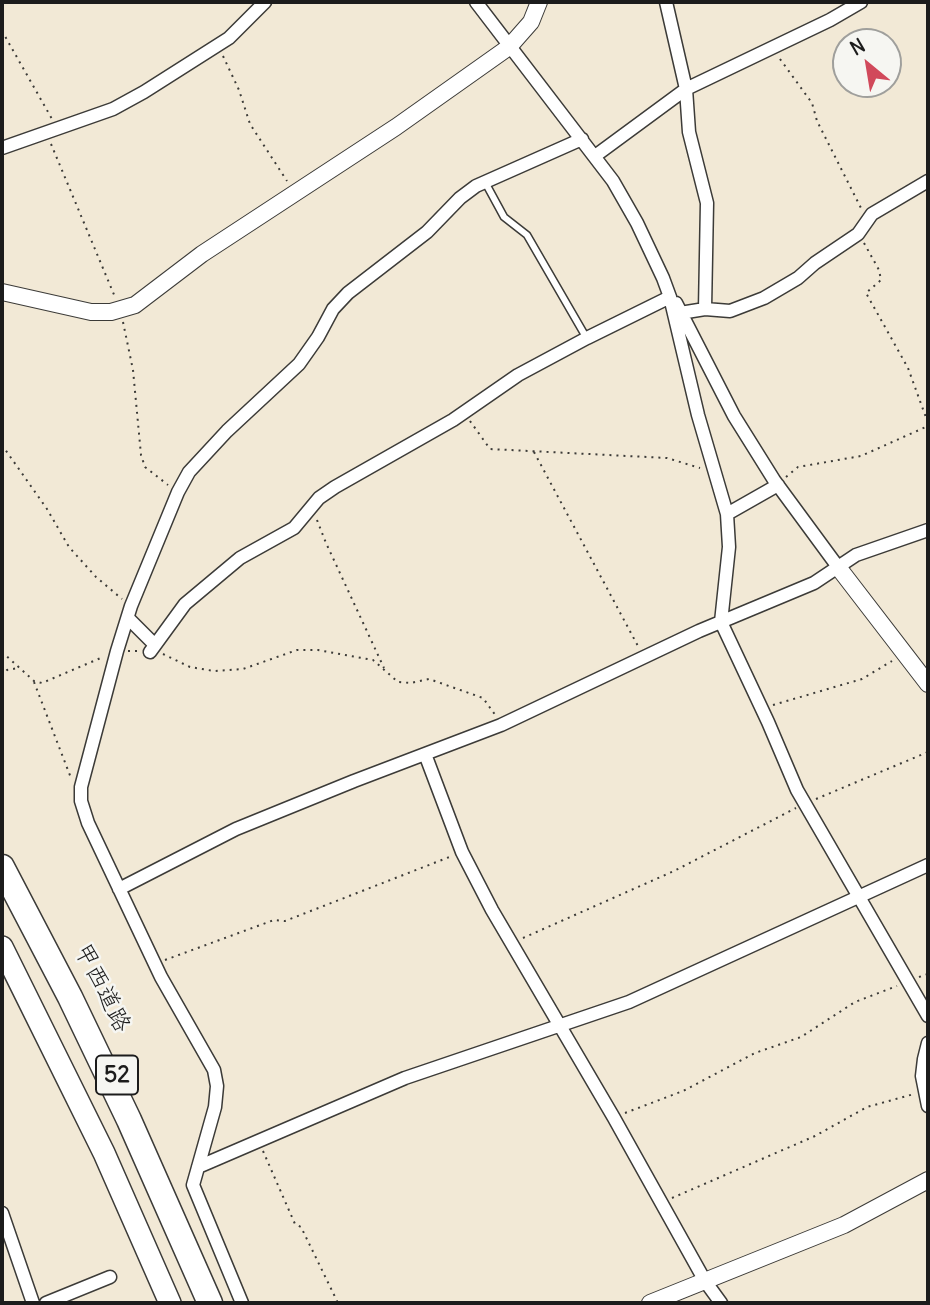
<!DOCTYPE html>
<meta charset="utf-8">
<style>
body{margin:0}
#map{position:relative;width:930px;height:1305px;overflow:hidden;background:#f2e9d6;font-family:Delius,sans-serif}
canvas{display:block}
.frame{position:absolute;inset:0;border:4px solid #1c1c1c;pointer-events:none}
.north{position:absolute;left:832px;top:28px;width:70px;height:70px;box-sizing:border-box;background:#f6f6f2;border:2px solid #9f9f9c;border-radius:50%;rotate:330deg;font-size:19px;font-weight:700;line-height:28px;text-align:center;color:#1c1c1c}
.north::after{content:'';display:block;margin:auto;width:24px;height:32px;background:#d1495b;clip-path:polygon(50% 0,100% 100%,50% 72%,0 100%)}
</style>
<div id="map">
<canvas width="930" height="1305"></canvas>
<div class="frame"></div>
<div class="north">N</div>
</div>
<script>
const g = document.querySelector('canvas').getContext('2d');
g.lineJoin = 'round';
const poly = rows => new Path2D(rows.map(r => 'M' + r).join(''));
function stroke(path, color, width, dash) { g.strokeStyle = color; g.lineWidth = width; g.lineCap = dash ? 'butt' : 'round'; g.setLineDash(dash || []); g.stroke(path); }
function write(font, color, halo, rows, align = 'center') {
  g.font = font + ' Delius,"Klee One",sans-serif'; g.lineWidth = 5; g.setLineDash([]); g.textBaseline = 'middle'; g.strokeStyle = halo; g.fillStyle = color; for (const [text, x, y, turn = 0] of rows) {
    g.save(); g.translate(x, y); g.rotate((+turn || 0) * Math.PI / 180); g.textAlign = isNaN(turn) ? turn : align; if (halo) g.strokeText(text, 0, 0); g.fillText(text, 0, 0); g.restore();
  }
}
const service = poly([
 [485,182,504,217,527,235,586,337]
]);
const minor = poly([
 [476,2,613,181,637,223,663,278,670,297,698,415,727,514,729,547,721,622,768,722,797,790,928,1016],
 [666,2,686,89,689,132,707,203,705,309],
 [2,148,113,109,144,92,229,38,265,2],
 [595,156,686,89,830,20,861,2],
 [676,303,734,416,774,480,838,567],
 [674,314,705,309,730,311,764,298,798,278,815,263,858,234,872,214,928,181],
 [727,514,778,485],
 [128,618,155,645],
 [150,652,185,604,240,558,294,528,319,498,335,487,453,420,518,375,587,338,670,297],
 [425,754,462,852,492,910,614,1118,705,1281,721,1303],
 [119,889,236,829,354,781,501,725,699,631,814,583,856,555,928,530],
 [928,1043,924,1059,922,1076,928,1106],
 [198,1167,405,1078,629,1002,928,865],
 [2,1213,33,1303],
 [46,1303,110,1277],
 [242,1303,193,1185,215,1107,217,1086,214,1070,161,977,88,823,81,801,81,787,117,651,131,606,178,492,189,472,227,431,299,364,318,337,333,309,348,293,427,232,460,198,476,186,582,139]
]);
const tertiary = poly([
 [2,292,91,312,111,312,135,305,202,254,396,127,509,47,531,22,539,2],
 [838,567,928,684],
 [650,1303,844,1225,928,1180]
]);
const trunk = poly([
 [2,947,104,1153,170,1303]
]);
const motorway = poly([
 [2,867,70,997,129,1120,210,1303]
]);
stroke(service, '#3c3b38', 9);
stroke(minor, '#3c3b38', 15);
stroke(tertiary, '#3c3b38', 18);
stroke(trunk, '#3c3b38', 24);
stroke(motorway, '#3c3b38', 27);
stroke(poly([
 [2,31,52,119],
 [223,56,239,90,250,124,287,181],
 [780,59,812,103,817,121,862,210],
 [51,144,115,297],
 [864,243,879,270,881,280,866,293,908,368,928,423],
 [123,322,133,370,141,455,145,467,168,485],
 [470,421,490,449,667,458,700,468],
 [2,445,47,509,69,547,96,577,122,599],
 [534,452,639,648],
 [786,477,798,467,861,456,928,426],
 [317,520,326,543,384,668],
 [128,651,140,651],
 [2,652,34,681,42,683,103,657],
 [163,654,190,667,214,671,243,669,297,650,318,650,373,660,398,682,411,683,429,679,483,698,496,716],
 [2,676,7,670,18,668],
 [34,682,71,778],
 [773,705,862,679,892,661],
 [816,799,928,752],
 [523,938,674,871,796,808],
 [165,960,274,920,285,921,452,856],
 [919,977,928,974],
 [625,1113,683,1091,755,1053,801,1037,855,1002,897,986],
 [263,1151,295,1224,301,1227,338,1303],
 [672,1198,815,1136,867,1107,914,1094]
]), '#3c3b38', 2, [2, 5]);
stroke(service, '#fff', 6);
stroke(minor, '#fff', 12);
stroke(tertiary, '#fff', 16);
stroke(trunk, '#fff', 21);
stroke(motorway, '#fff', 24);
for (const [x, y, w] of [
 [117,1075,42]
]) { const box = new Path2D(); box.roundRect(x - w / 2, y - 19.5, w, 39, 5); g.fillStyle = '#f6f6f2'; g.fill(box); stroke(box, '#1c1c1c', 2); }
write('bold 23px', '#1c1c1c', null, [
 ["52",117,1075]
]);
write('24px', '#1c1c1c', '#f6f6f2', [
 ["甲西道路",102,988,63]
]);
</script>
